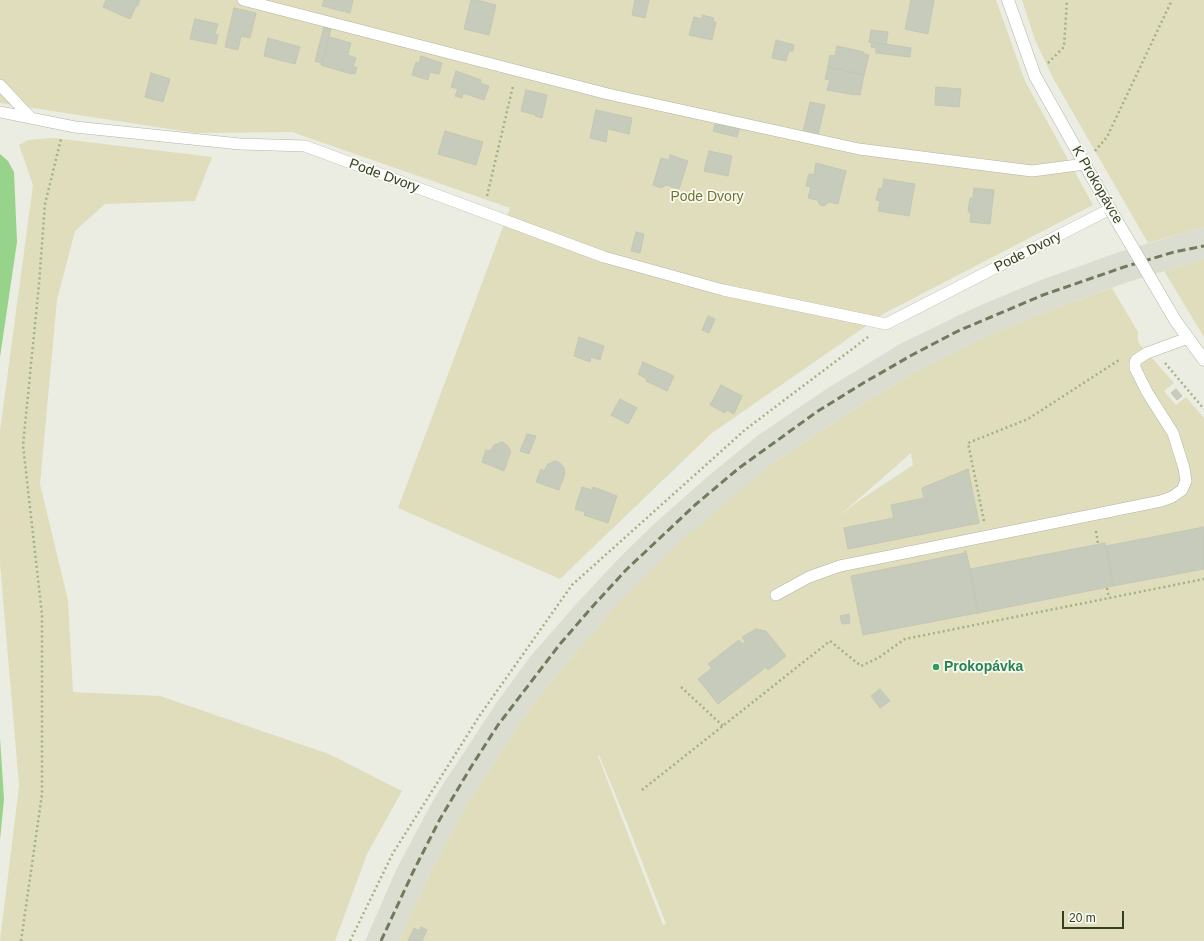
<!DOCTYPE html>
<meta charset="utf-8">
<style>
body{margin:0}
#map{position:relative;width:1204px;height:941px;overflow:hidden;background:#ebede3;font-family:Helvetica,sans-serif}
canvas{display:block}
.scale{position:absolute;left:1062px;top:911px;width:62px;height:18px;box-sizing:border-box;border:2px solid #343f22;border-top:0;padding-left:5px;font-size:12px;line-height:14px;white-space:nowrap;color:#343f22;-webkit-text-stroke:3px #f9faf4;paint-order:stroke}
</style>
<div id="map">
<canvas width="1204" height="941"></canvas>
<div class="scale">20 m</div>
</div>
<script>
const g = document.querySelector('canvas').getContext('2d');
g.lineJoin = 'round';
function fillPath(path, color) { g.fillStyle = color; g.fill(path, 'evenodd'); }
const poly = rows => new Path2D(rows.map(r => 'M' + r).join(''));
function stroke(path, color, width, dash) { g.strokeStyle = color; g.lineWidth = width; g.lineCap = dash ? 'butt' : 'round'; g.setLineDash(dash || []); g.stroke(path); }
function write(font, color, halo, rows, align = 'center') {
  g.font = font + ' Helvetica,sans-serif'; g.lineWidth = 3.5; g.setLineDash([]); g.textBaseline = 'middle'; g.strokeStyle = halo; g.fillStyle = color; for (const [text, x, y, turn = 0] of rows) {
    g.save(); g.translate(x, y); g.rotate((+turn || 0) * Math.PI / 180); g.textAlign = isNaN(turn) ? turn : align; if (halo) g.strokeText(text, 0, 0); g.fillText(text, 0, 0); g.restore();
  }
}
fillPath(poly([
 [1204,227,1204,259,1128,282,1053,309,987,336,915,372,845,415,776,461,601,623,554,678,520,723,463,811,427,879,399,941,365,941,398,866,436,795,495,705,529,658,578,602,621,556,654,524,706,478,757,436,828,388,900,344,974,308,1041,280,1119,252]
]), '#dbddd1');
fillPath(poly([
 [0,0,996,0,1025,81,1093,205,885,313,712,433,560,579,398,508,510,208,292,132,196,133,0,103],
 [1022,0,1204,0,1204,227,1148,243,1053,78,1035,40],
 [54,138,212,157,195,201,105,204,75,231,57,300,40,484,68,600,73,692,160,696,329,754,402,791,367,854,335,941,0,941,19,786,0,563,0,431,33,185,19,145,28,140],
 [1204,259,1204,337,1164,271],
 [1112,288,1138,332,1138,342,1174,383,1164,391,1176,405,1186,397,1204,418,1204,941,399,941,427,879,463,811,520,723,554,678,601,623,643,578,675,547,726,502,776,461,845,415,915,372,987,336,1053,309],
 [911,453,913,465,860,500,838,517],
 [599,755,627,823,666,924,663,925,598,756]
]), '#dfddbc');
fillPath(poly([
 [0,154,8,161,14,172,17,242,0,357],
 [0,738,4,799,0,840]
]), '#97d38a');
const building = poly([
 [106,0,140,0,138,6,136,6,130,19,103,7,106,0],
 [324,0,353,0,350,13,322,6,324,0],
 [471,0,477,0,496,5,489,35,464,29,471,0],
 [635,0,649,0,645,18,632,15,635,0],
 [911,0,934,0,928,34,905,29,911,0],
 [234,8,256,13,250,38,241,36,238,50,225,47,234,8],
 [702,15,714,18,713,21,716,22,712,40,689,35,694,17,702,19,702,15],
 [195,19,218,24,215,34,218,35,216,44,190,39,195,19],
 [324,27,331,29,322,63,315,61,324,27],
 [871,30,888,32,886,45,869,42,871,30],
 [329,37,351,43,348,55,356,58,353,67,357,67,355,74,352,73,351,74,321,65,329,37],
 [268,38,300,47,295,64,264,56,268,38],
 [776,40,794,45,793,51,789,51,786,61,772,58,776,40],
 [872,42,911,48,910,57,876,53,876,48,871,47,872,42],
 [837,46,864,52,864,54,869,55,864,75,828,67,830,55,835,56,837,46],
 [421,56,442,63,439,74,430,72,428,80,412,75,416,62,419,63,421,56],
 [828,67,864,75,860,95,855,94,855,95,827,90,830,80,825,79,828,67],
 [456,71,481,80,480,83,489,86,484,100,463,93,462,98,455,96,458,89,451,87,456,71],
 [151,73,170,79,163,102,145,97,151,73],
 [936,87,961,89,959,107,935,105,936,87],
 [526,90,547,95,542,118,535,116,536,115,521,111,526,90],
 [810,102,825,105,818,135,803,132,810,102],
 [596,110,632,118,629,134,608,129,606,142,590,138,596,110],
 [716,122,740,128,737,137,713,131,716,122],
 [445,131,483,142,476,165,438,154,445,131],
 [709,151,732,156,728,176,704,171,709,151],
 [670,155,688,161,679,189,666,185,661,188,653,185,661,158,669,160,670,155],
 [816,163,846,171,838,204,829,202,824,206,820,205,817,200,808,198,811,187,806,186,809,174,814,175,816,163],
 [884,179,915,184,909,216,878,211,880,201,876,200,879,188,882,189,884,179],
 [974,188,994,190,990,224,970,222,971,214,970,214,971,212,968,212,970,198,973,198,974,188],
 [636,232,644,234,640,253,631,251,636,232],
 [708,316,715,319,709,333,702,330,708,316],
 [579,337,604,346,600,360,591,357,590,362,574,356,579,337],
 [643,362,674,376,667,391,646,381,647,379,638,374,643,362],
 [721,385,742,396,734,414,727,410,725,413,710,405,721,385],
 [1176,389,1182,396,1177,400,1171,393,1176,389],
 [620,399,637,408,628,424,611,415,620,399],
 [527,434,536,436,529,454,520,451,527,434],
 [502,442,507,445,511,451,504,471,482,462,486,450,490,451,494,445,502,442],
 [555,461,560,463,564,468,565,473,559,490,536,482,541,469,544,471,548,464,555,461],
 [968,469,979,523,848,549,844,528,894,518,891,505,924,498,922,488,968,469],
 [582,487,592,490,593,487,617,496,608,523,584,515,585,512,575,509,582,487],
 [1204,527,1204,569,1113,586,1106,546,1204,527],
 [1105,543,1113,586,978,613,970,569,1105,543],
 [965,551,966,551,970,569,978,614,977,613,863,635,851,576,965,553,965,551],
 [849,614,850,623,842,624,840,616,849,614],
 [756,629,766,631,786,656,768,670,766,667,718,704,698,679,712,668,708,664,739,640,742,644,745,641,742,637,756,629],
 [880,689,890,701,880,708,871,696,880,689],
 [421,927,427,930,422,941,408,941,414,928,419,931,421,927]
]);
fillPath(building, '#c7cbbb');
stroke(building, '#c3c7b5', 1);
const service = poly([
 [243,0,608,94,859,149,1032,171,1085,164],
 [0,85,31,118],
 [0,112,75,127,240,144,305,146,604,257,723,290,886,324,1110,209],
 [776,595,809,577,840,566,1161,501,1172,497,1182,490,1186,481,1184,468,1173,433,1147,392,1135,368,1135,363,1136,360,1147,353,1188,338]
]);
const minor = poly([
 [1008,0,1035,76,1110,209],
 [1175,320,1204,360]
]);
stroke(service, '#b0b5a5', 12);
stroke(minor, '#b0b5a5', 13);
stroke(poly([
 [1048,63,1064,47,1067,0],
 [1095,151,1107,137,1172,0],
 [487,196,513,86],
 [1165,363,1204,409],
 [984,521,968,443,1028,419,1119,360],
 [1096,531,1098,544],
 [1107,588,1109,598],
 [681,687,723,726],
 [642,790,830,641,861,666,878,658,905,639,1204,579],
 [21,941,42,794,42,615,23,445,39,284,45,204,61,139],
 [350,941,393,853,480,715,572,585,746,429,868,337]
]), '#a1b283', 2.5, [2, 3]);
stroke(service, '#fff', 11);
stroke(minor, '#fff', 12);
stroke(poly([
 [381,941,413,872,440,819,471,767,498,725,560,644,593,606,626,570,695,505,739,468,818,411,865,382,912,355,958,331,1043,295,1124,267,1174,252,1204,246]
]), '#6f7b5d', 3, [8, 4]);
const minorBridge = poly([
 [1110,209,1175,320]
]);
stroke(minorBridge, '#b0b5a5', 13, []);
stroke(minorBridge, '#fff', 12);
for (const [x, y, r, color] of [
 [936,667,4,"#2e9e5b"]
]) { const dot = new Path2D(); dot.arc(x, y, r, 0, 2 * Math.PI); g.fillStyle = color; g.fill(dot); stroke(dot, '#f9faf4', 1.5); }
write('14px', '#343f22', '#f9faf4', [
 ["Pode Dvory",384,176,20],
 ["K Prokopávce",1097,185,60],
 ["Pode Dvory",1028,252,-27]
]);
write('14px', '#72772b', '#f9faf4', [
 ["Pode Dvory",707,197]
]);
write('bold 14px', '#27864d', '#f9faf4', [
 ["Prokopávka",944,667]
], 'left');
</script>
